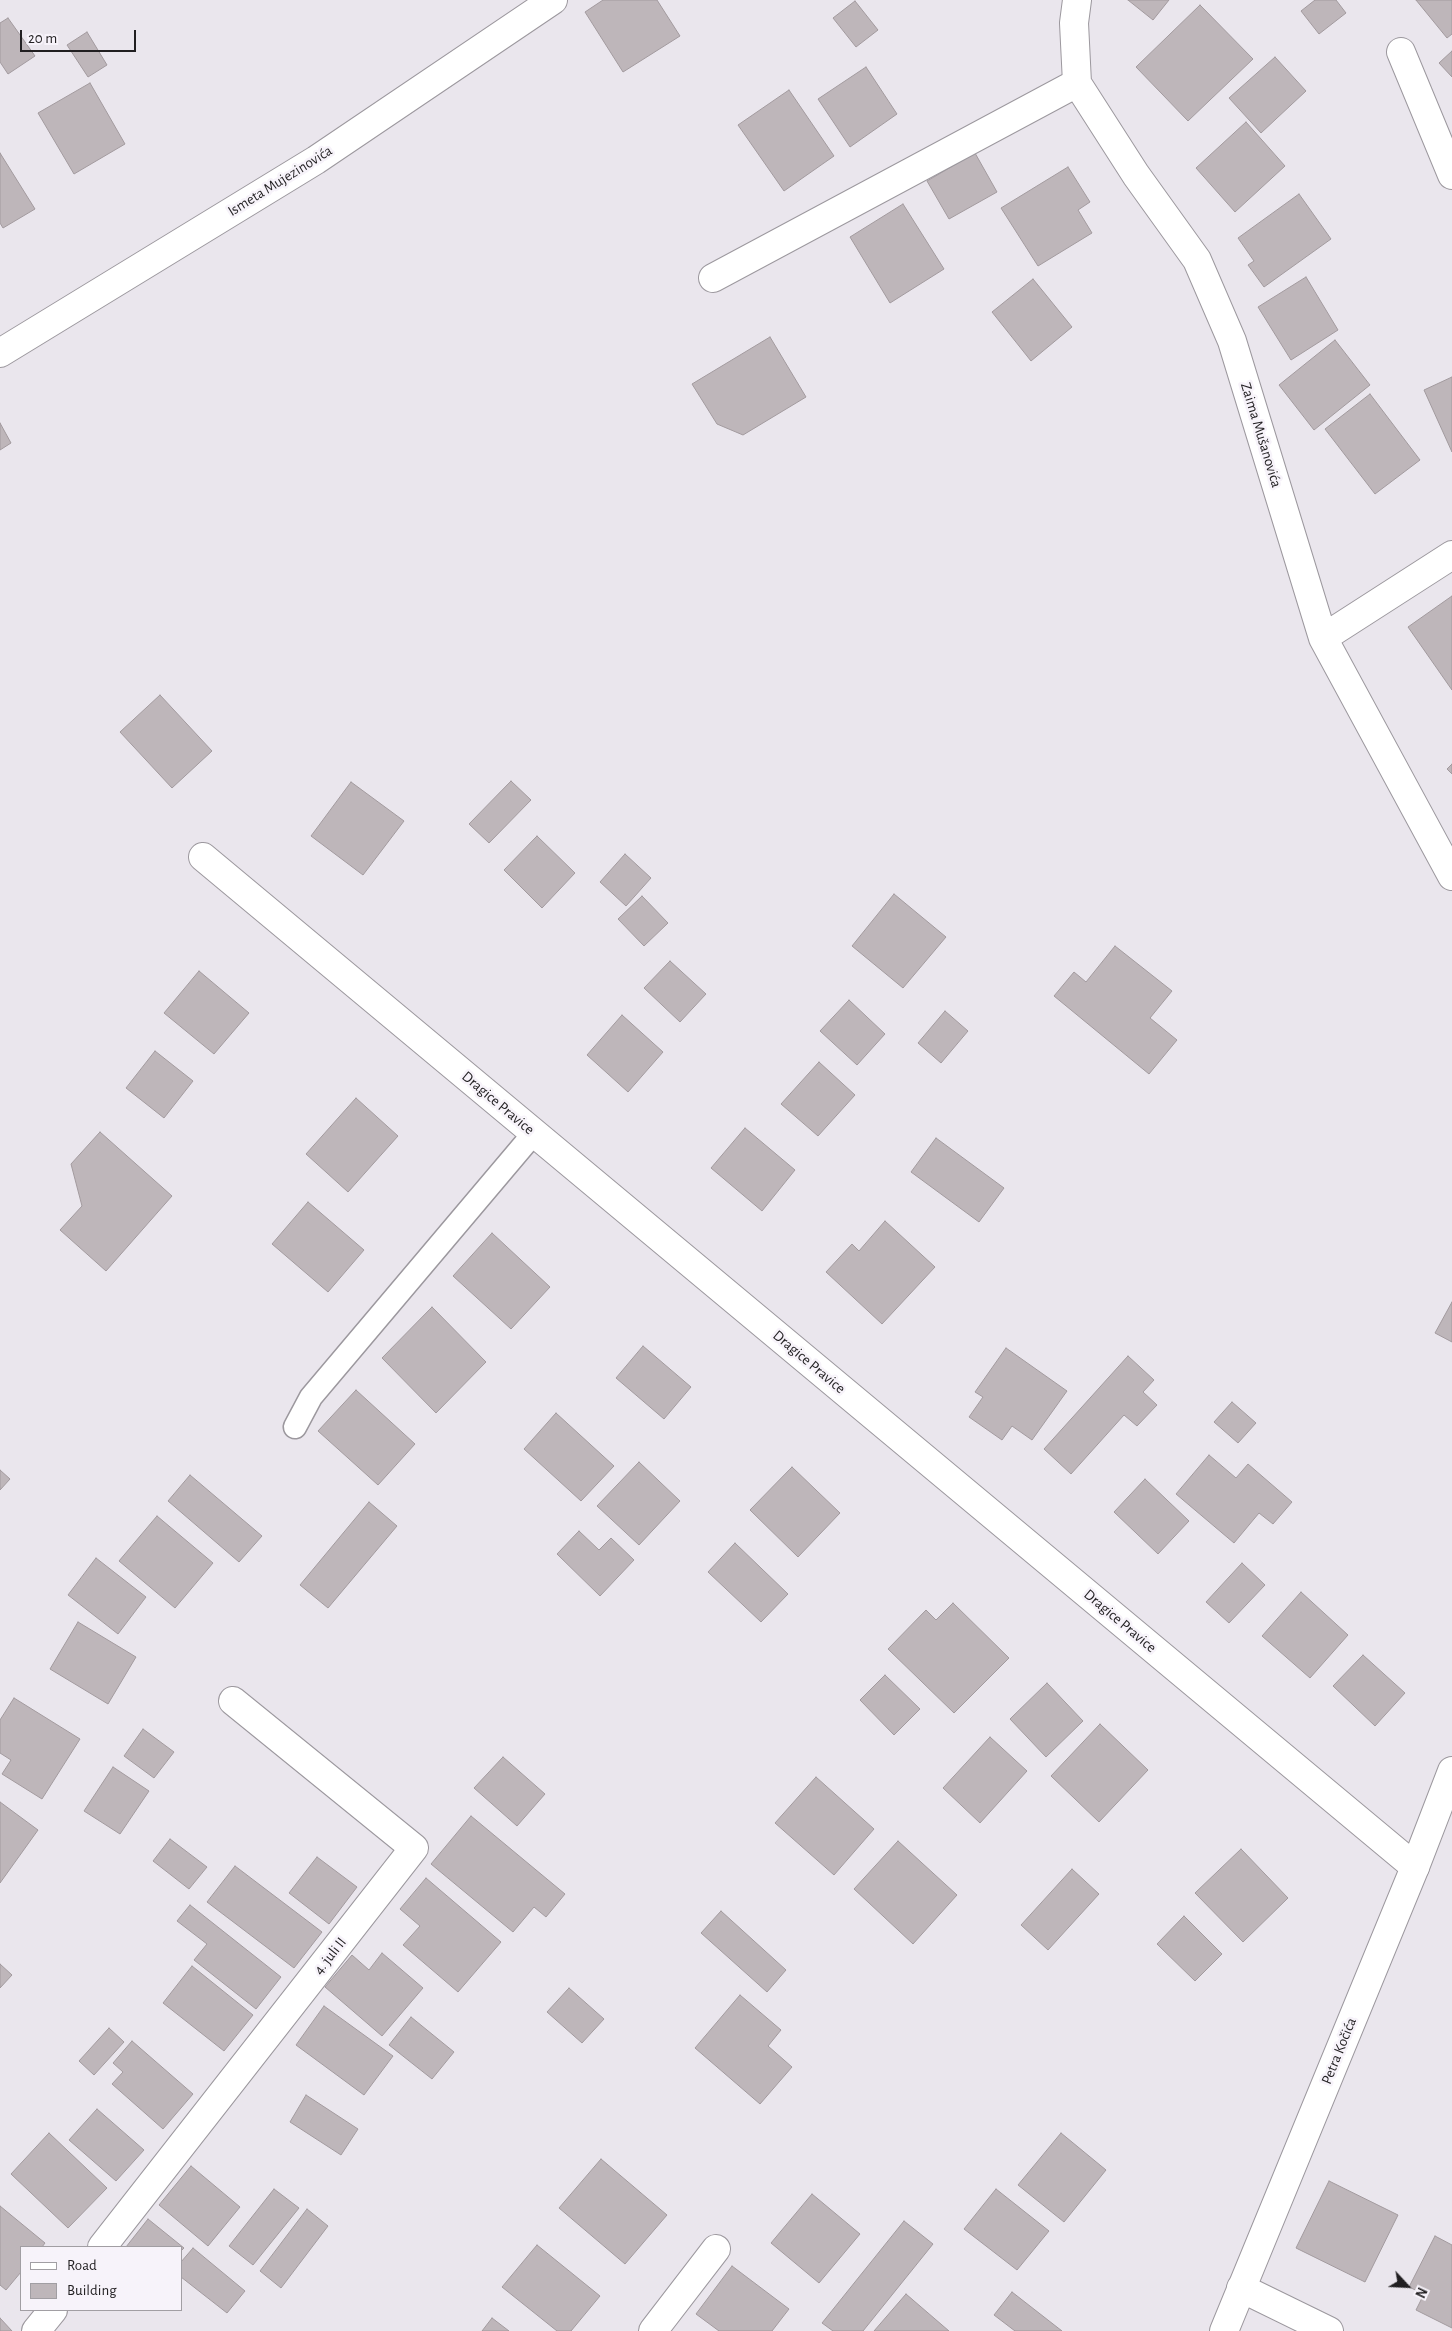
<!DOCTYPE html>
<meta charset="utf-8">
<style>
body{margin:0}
#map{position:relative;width:1452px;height:2331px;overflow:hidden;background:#eae6ed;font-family:"Alegreya Sans",sans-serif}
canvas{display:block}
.legend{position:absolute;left:20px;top:2246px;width:162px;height:65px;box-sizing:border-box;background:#f7f3fa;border:1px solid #a19ea3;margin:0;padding:6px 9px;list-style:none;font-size:15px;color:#211f21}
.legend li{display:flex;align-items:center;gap:10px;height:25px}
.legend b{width:25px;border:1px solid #a19ea3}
.north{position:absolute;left:1382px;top:2261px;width:50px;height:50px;-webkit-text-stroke:4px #f7f3fa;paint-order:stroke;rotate:115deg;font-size:14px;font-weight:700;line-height:20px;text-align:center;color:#211f21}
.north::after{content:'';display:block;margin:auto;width:18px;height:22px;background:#211f21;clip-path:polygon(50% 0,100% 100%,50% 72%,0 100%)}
.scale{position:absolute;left:20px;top:30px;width:116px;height:22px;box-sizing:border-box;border:2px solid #211f21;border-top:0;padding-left:6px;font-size:15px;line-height:18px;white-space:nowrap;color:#211f21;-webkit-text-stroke:4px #f7f3fa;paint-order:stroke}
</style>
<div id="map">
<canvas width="1452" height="2331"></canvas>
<ul class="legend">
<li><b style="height:6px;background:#fff"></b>Road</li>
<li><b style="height:14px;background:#beb6ba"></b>Building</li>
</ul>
<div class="north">N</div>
<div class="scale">20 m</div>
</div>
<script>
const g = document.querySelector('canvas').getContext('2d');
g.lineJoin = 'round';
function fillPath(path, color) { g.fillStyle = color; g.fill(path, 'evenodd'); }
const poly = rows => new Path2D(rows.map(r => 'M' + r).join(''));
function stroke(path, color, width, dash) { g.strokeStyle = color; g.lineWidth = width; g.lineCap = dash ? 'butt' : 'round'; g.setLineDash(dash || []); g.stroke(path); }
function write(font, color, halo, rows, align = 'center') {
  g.font = font + ' "Alegreya Sans",sans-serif'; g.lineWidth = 5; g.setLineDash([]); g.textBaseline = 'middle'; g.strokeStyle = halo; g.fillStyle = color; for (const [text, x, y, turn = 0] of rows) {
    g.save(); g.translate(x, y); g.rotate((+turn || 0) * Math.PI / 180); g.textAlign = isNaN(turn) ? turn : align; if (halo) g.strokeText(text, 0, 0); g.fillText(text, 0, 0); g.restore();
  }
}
const building = poly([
 [603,0,657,0,680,36,623,72,585,12,603,0],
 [1128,0,1169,0,1153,20,1128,0],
 [1315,0,1336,0,1346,13,1319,34,1301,11,1315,0],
 [1416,0,1452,0,1452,34,1447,38,1416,0],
 [855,1,878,30,856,47,833,18,855,1],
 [1200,5,1253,59,1188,121,1136,67,1200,5],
 [8,18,35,56,8,74,0,62,0,23,8,18],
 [87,32,107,65,88,77,67,45,87,32],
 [1452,51,1452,77,1439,63,1452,51],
 [1275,57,1306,91,1261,133,1229,98,1275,57],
 [866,67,897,114,850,147,818,99,866,67],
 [90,83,125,144,74,174,38,113,90,83],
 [789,90,834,156,784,191,738,125,789,90],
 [1246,122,1285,166,1235,212,1196,168,1246,122],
 [0,153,35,209,3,228,0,223,0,153],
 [975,153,997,192,949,219,927,181,975,153],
 [1068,167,1090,202,1078,210,1092,233,1038,266,1001,208,1068,167],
 [1299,194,1331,239,1264,287,1248,265,1254,261,1238,238,1299,194],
 [903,204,944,269,890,303,850,237,903,204],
 [1306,277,1338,330,1291,360,1258,307,1306,277],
 [1033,279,1072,327,1031,361,992,312,1033,279],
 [770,337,806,397,743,435,717,424,692,384,770,337],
 [1335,340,1370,385,1314,430,1279,385,1335,340],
 [1452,377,1452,452,1424,390,1452,377],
 [1370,394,1420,460,1375,494,1325,429,1370,394],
 [0,423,11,443,0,450,0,423],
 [1452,596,1452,690,1408,627,1452,596],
 [160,695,212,751,172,788,120,732,160,695],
 [1452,764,1452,774,1447,769,1452,764],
 [511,781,531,800,489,843,469,824,511,781],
 [351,782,404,821,363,875,311,836,351,782],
 [537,836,575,873,542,908,504,870,537,836],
 [625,854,651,878,626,906,600,882,625,854],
 [894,894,946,937,903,988,852,946,894,894],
 [642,896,668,923,644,946,618,919,642,896],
 [1115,946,1172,991,1150,1018,1177,1040,1149,1074,1054,996,1074,972,1086,982,1115,946],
 [670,961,706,994,680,1022,644,988,670,961],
 [199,971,249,1013,214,1054,164,1013,199,971],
 [849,1000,885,1034,857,1065,820,1031,849,1000],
 [945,1011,968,1031,941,1063,918,1043,945,1011],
 [622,1015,663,1052,628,1092,587,1055,622,1015],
 [155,1051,193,1081,164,1118,126,1088,155,1051],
 [819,1062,855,1095,818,1136,781,1104,819,1062],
 [356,1098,398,1136,348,1192,306,1154,356,1098],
 [745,1128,795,1170,762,1211,711,1168,745,1128],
 [100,1132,172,1196,106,1271,60,1230,82,1206,71,1164,100,1132],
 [936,1138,1004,1188,979,1222,911,1172,936,1138],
 [308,1202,364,1250,328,1292,272,1244,308,1202],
 [885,1221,935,1267,882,1324,826,1272,852,1244,859,1251,885,1221],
 [492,1233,550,1287,511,1329,453,1276,492,1233],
 [1452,1302,1452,1342,1435,1333,1452,1302],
 [432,1307,486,1362,436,1413,382,1358,432,1307],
 [643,1346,691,1387,664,1419,616,1378,643,1346],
 [1006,1348,1067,1391,1032,1440,1012,1426,1002,1440,969,1417,983,1397,975,1392,1006,1348],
 [1128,1356,1154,1380,1143,1392,1157,1405,1137,1426,1124,1415,1071,1474,1044,1449,1128,1356],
 [356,1390,415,1444,378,1485,318,1431,356,1390],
 [1232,1402,1256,1423,1238,1443,1214,1422,1232,1402],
 [556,1413,614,1466,581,1501,524,1449,556,1413],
 [1209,1455,1236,1478,1248,1464,1292,1502,1273,1524,1259,1513,1234,1543,1176,1494,1209,1455],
 [639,1462,680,1501,639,1545,597,1506,639,1462],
 [792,1467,840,1513,798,1557,750,1510,792,1467],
 [0,1470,10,1479,0,1490,0,1470],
 [190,1475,262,1536,239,1562,168,1501,190,1475],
 [1145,1479,1189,1521,1158,1554,1114,1512,1145,1479],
 [369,1502,397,1526,328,1608,300,1585,369,1502],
 [157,1516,213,1563,175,1608,119,1561,157,1516],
 [579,1531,599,1550,611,1538,634,1560,600,1596,557,1554,579,1531],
 [735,1543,788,1594,761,1622,708,1572,735,1543],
 [96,1558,146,1597,118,1634,68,1595,96,1558],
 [1242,1563,1265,1585,1229,1623,1206,1602,1242,1563],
 [1301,1592,1348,1635,1310,1678,1262,1636,1301,1592],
 [953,1603,1009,1658,954,1713,888,1649,926,1610,936,1620,953,1603],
 [78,1622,136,1657,108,1704,50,1669,78,1622],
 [1363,1655,1405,1693,1375,1726,1333,1686,1363,1655],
 [885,1675,920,1709,894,1735,860,1700,885,1675],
 [1047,1683,1083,1721,1046,1757,1010,1719,1047,1683],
 [14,1698,80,1739,42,1799,2,1774,11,1760,0,1753,0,1720,14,1698],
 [1100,1724,1148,1770,1099,1822,1051,1776,1100,1724],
 [143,1729,174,1752,154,1778,124,1756,143,1729],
 [990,1737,1027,1771,980,1823,943,1788,990,1737],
 [503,1757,545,1794,517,1826,474,1788,503,1757],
 [113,1767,149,1791,120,1834,84,1811,113,1767],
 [816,1777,874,1829,834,1875,775,1823,816,1777],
 [0,1802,38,1830,0,1883,0,1802],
 [471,1816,565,1894,546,1917,534,1907,513,1932,431,1864,471,1816],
 [170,1839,207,1867,189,1889,153,1861,170,1839],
 [898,1841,957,1895,913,1944,854,1889,898,1841],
 [1241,1849,1288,1898,1243,1942,1195,1893,1241,1849],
 [317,1857,357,1887,329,1924,289,1893,317,1857],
 [235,1866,322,1932,294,1968,207,1902,235,1866],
 [1072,1869,1099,1894,1048,1950,1021,1925,1072,1869],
 [426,1878,501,1942,458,1992,403,1945,420,1926,400,1909,426,1878],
 [190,1905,281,1977,256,2009,194,1960,207,1944,177,1921,190,1905],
 [721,1911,786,1970,767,1992,701,1933,721,1911],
 [1184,1916,1222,1954,1195,1981,1157,1944,1184,1916],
 [382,1953,423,1988,382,2036,325,1987,352,1955,369,1970,382,1953],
 [0,1964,12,1975,0,1988,0,1964],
 [192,1966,253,2015,224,2051,163,2003,192,1966],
 [569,1988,604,2019,582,2043,547,2012,569,1988],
 [740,1995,781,2030,768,2046,792,2067,760,2104,695,2048,740,1995],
 [324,2006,393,2056,364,2095,296,2045,324,2006],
 [411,2017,454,2052,432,2079,389,2045,411,2017],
 [109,2028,124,2042,94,2075,79,2061,109,2028],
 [132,2041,193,2094,163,2129,112,2084,123,2072,113,2063,132,2041],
 [306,2095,358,2129,341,2155,290,2122,306,2095],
 [97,2109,144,2150,116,2181,69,2140,97,2109],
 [49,2133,107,2188,68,2228,11,2174,49,2133],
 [1061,2133,1106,2170,1064,2222,1018,2185,1061,2133],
 [601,2159,667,2215,625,2264,559,2208,601,2159],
 [191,2166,240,2207,208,2246,159,2205,191,2166],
 [1329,2181,1398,2215,1365,2282,1296,2248,1329,2181],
 [274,2189,299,2208,253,2265,229,2246,274,2189],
 [996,2189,1049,2231,1017,2270,964,2229,996,2189],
 [812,2194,860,2234,819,2283,771,2243,812,2194],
 [0,2206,45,2243,42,2247,21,2247,21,2272,6,2290,0,2285,0,2206],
 [307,2209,328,2226,281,2288,260,2271,307,2209],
 [148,2219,184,2248,181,2251,181,2247,126,2247,148,2219],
 [904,2221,933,2244,863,2331,833,2331,822,2323,904,2221],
 [1435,2236,1452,2245,1452,2328,1416,2310,1424,2294,1409,2287,1435,2236],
 [537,2245,600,2296,571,2331,557,2331,502,2287,537,2245],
 [193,2248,245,2291,227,2313,181,2277,181,2262,193,2248],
 [732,2266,789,2309,772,2331,719,2331,696,2314,732,2266],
 [1012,2292,1062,2331,1015,2331,994,2315,1012,2292],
 [906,2294,949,2331,874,2331,906,2294],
 [0,2318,12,2331,0,2331,0,2318],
 [492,2318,509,2331,482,2331,492,2318]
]);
fillPath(building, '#beb6ba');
stroke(building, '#a29a9e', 1);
const lane = poly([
 [295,1427,311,1397,534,1133]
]);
const street = poly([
 [1077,0,1074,23,1077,83,1136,175,1197,260,1232,341,1323,638,1452,876],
 [1401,52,1452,175],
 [713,278,1077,83],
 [0,353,316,160,553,0],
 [1323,638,1452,555],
 [203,857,1415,1867],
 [102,2247,414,1848,233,1701],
 [1241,2288,1329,2331],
 [36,2331,53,2310],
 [653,2331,716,2249]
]);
const secondary = poly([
 [1224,2331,1415,1867,1452,1771]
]);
stroke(lane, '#9c989e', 25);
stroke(street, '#9c989e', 30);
stroke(secondary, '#9c989e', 30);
stroke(lane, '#fff', 22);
stroke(street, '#fff', 28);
stroke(secondary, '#fff', 28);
write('15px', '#211f21', '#f7f3fa', [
 ["Ismeta Mujezinovića",280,181,-32],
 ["Zaima Mušanovića",1261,435,73],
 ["Dragice Pravice",498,1103,40],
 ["Dragice Pravice",809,1362,40],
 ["Dragice Pravice",1120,1621,40],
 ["4. juli II",330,1956,-52],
 ["Petra Kočića",1339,2051,-68]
]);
</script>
